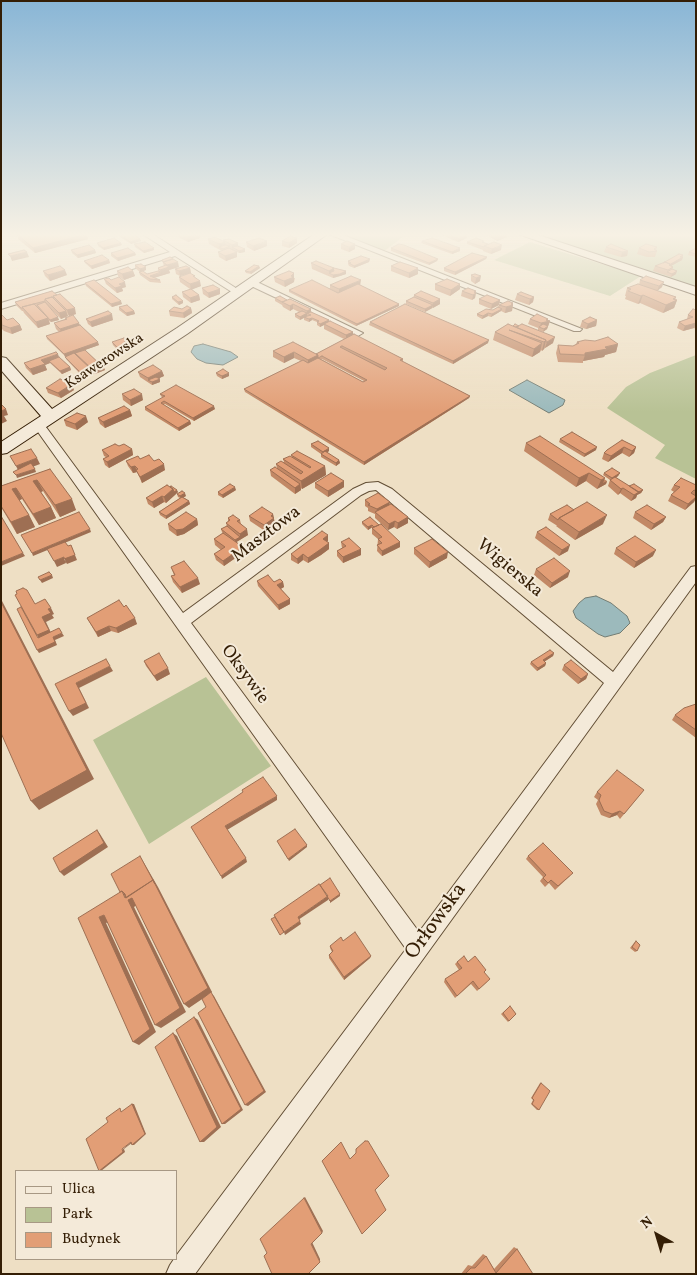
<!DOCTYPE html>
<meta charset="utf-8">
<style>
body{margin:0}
#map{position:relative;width:697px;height:1275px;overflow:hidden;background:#eedfc4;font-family:Vollkorn,serif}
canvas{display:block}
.frame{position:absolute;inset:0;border:2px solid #341e05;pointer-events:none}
.legend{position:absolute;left:15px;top:1170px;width:162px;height:90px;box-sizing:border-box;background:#f4ead9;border:1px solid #a79884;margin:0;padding:6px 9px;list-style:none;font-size:15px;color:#341e05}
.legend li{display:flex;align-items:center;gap:10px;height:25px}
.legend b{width:25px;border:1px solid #a79884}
.north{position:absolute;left:632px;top:1210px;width:50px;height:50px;-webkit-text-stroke:4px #f4ead9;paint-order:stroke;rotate:321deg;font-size:14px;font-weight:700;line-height:20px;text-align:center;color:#341e05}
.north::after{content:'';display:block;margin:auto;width:18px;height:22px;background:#341e05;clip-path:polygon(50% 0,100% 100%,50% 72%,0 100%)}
</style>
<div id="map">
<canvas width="697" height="1275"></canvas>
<div class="frame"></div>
<ul class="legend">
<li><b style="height:6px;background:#f4ead9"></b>Ulica</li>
<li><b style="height:14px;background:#b8c295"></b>Park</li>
<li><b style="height:14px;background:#e29e76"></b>Budynek</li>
</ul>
<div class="north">N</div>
</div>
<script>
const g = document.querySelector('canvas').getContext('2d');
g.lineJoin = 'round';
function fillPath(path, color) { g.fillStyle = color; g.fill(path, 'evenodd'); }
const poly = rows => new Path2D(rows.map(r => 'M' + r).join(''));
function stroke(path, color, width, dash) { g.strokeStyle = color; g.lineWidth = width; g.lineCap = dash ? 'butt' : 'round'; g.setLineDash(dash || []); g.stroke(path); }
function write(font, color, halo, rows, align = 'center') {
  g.font = font + ' Vollkorn,serif'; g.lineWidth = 4; g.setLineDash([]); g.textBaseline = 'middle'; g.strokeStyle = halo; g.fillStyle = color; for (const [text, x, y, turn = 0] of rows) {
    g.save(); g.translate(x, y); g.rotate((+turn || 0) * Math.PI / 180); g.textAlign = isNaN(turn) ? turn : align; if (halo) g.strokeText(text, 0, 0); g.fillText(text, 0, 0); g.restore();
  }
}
fillPath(poly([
 [337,233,408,233,383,252],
 [527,233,696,233,696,287],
 [530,242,641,276,610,296,494,260],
 [696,355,696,479,655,458,665,445,607,408,626,387,650,373],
 [206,677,271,766,149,844,93,740]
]), '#b8c295');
const water = poly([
 [203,344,231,352,238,357,223,365,206,363,197,359,191,352,194,346,203,344],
 [527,380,565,400,563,405,549,413,509,390,527,380],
 [596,596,611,603,627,616,630,623,620,633,605,637,598,634,576,618,573,611,579,603,585,598,596,596]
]);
fillPath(water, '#9cbabc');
stroke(water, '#727c73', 1);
const street = poly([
 [141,233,151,233,242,292,235,294,175,256,1,309,1,303,170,252,141,233],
 [326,233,338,233,582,329,580,331,574,331,326,233],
 [249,281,255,281,363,333,358,336,355,335,249,285,249,281],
 [39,422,43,423,183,613,353,489,366,483,378,482,392,489,613,672,691,567,696,566,696,582,195,1274,166,1274,170,1265,174,1259,176,1259,176,1256,406,949,33,425,39,422],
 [376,490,604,683,419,932,191,623,361,495,369,491,376,490]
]);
const secondary = poly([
 [316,233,329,233,187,334,7,453,1,454,1,442,41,416,1,370,1,357,6,358,52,409,177,328,316,233],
 [515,233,532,233,696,287,696,295,515,233]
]);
stroke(street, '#624e35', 2);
stroke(secondary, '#341e05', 2);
fillPath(street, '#f4ead9');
fillPath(secondary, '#f4ead9');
fillPath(poly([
 [117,233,132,233,140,239,141,241,131,244,117,235],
 [177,233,199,233,200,238,188,242,178,237],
 [437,233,462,233,467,235,467,238,458,242],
 [486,233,507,233,507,237,497,241,486,235],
 [17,234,88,239,35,253,18,239],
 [208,239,223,241,223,240,238,243,238,246,245,249,245,252,239,253,237,252,237,257,226,261,219,257,218,252,222,251,209,244],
 [282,241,297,243,289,248,282,246],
 [422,241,460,251,452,254,421,243],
 [246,242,267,246,254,251,247,247],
 [467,242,483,242,501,250,491,254,483,251,483,250,467,244],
 [97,243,122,245,104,250,98,246],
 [134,244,154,250,144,253,135,247],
 [341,244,355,249,349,252,341,249],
 [606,247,628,251,627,256,621,257,604,252],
 [657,247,656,251,657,251,655,257,647,257,637,254,639,248],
 [391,248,438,259,437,261,429,265,391,251],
 [696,248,696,257,688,255,689,252],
 [71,250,95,250,96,253,78,258,72,253],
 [111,253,135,253,136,255,118,261,111,256],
 [683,255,682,260,671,266,673,267,672,269,676,274,671,277,653,271,655,266],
 [487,257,486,259,455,275,444,271,444,268],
 [370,259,369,262,354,268,349,266,348,264,348,261],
 [109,260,110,263,92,269,85,263,84,261],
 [162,260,179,267,169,270,170,273,154,278,160,280,161,283,150,282,140,275,139,272,140,272,135,268,135,265,146,270,141,272,147,274,158,271,158,268,164,266],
 [311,263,346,271,346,274,340,276,333,278,312,269],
 [259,266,260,268,251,274,246,273,245,271],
 [391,266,418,268,418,274,409,278,391,271],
 [190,268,191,273,180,276,176,274,175,269],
 [43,271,67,275,50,281,45,276],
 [117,271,133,271,135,276,124,280,118,276],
 [471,275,480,281,475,284,471,281],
 [179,277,195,278,201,286,191,289,199,295,200,300,191,303,183,297,182,292,190,289,180,282],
 [274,277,295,278,294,282,285,287,275,282],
 [104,279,111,280,126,287,122,288,123,291,117,293,106,284],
 [640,280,662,287,657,291,676,297,675,300,677,300,674,308,663,313,640,303,638,304,625,299,626,296,625,296,627,288,639,285],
 [85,283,122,304,112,307,86,286],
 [435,284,460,284,460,289,450,296,435,290],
 [330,285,360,285,399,304,399,306,356,326,289,292,289,290,330,288],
 [202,288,220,289,220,294,209,298,203,294],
 [52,291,76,314,69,316,67,313,68,316,61,319,46,304,59,320,51,322,49,321,50,324,38,328,24,313,23,311,22,311,16,305,15,302],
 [462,291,476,293,475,298,472,300,461,296],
 [517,294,534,297,533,302,529,305,515,300],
 [414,295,440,299,440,304,425,312,406,304,406,301,414,297],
 [172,297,183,301,183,303,179,305,172,299],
 [275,298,287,300,311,309,311,312,329,321,353,332,353,335,403,359,403,362,470,396,469,398,364,465,245,392,244,389,301,361,294,358,284,363,273,357,273,351,316,354,344,339,324,329,324,325,320,327,317,325,317,322,312,320,309,322,304,320,304,318,300,320,295,317,295,314,299,312,293,309,290,311,283,307,282,305,275,301],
 [321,359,322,359,364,381,363,382],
 [479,299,500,300,499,305,513,303,512,311,505,313,501,311,491,317,488,316,482,319,477,316,477,314,493,310,498,307,499,305,491,309,479,304],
 [119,307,134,311,135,314,127,316,119,310],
 [191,308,192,313,184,318,170,316,169,311],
 [696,310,696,329,694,328,683,331,677,328,679,322,687,319,688,315],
 [1,314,7,320,20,325,22,330,12,334,4,331,1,328],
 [65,318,80,325,99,345,85,350,104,368,105,370,95,374,93,372,94,374,84,378,66,359,65,356,47,339,46,336,59,332,56,329,54,323,66,319],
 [86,319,113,320,92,327,88,324],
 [530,319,550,321,547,329,543,332,538,330,538,328,528,324],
 [597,320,596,326,586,329,580,327,582,321],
 [370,322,488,343,453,364,369,325],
 [508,324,553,343,545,348,542,351,541,350,540,352,532,357,493,340,495,332],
 [112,342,128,344,127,344,128,347,119,351,113,345],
 [577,342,618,344,616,352,605,355,604,357,583,361,583,363,558,362,556,353,558,345,573,346,576,344],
 [59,357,70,367,71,370,62,374,50,363,45,365,47,370,33,375,26,368,24,363],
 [162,371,164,376,159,378,160,382,152,385,140,377,138,372],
 [216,373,229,376,222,379,217,376],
 [46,388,74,390,61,398,48,393],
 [122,394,143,400,131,406,123,400],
 [160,394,215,409,194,421,165,404,163,405,190,421,191,424,179,431,145,410,145,407,163,398,161,396],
 [130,410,132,416,105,428,100,424,98,418],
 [64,420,88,422,77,430,66,426],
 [560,439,596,450,584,457,559,442],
 [622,440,636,447,634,453,629,457,622,453,608,462,602,459,604,453],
 [526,443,604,479,607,481,606,484,597,489,586,481,576,487,524,451],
 [311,444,329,451,326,453,339,460,340,463,336,466,321,457,321,454,311,447],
 [119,446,132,449,133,455,109,468,105,465,103,459,106,457,104,456,102,450],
 [291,455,325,466,326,475,302,489,301,488,301,490,295,494,271,476,270,470,277,468,276,464,284,462,283,459,292,457],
 [140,459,154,461,165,470,142,483,137,472,133,473,128,466,126,461],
 [50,469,76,510,60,517,43,491,41,492,51,507,56,518,39,525,22,499,19,500,29,515,35,527,17,534,1,507,1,486],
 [604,473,620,473,618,476,616,478,629,486,643,490,641,493,637,495,636,498,631,501,620,493,618,495,608,486,610,480,603,475],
 [344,481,344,487,328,497,315,488,315,483],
 [167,485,178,492,166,503,164,502,154,508,148,504,146,498],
 [674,485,696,485,696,498,694,502,685,510,668,501,671,495,674,492,671,490],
 [236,490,223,498,218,495,218,492],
 [177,494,186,496,183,497,189,501,190,504,166,519,160,515,159,512,180,498,178,497],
 [365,500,390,505,408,517,408,523,397,529,394,527,388,530,375,518,375,514,368,511,368,508,365,506],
 [574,510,603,524,575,540,556,526,557,525,556,525,548,520,550,514],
 [635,512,666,517,663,522,651,530,633,518],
 [273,514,275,524,265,531,250,521,249,516],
 [228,518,240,520,241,524,248,535,236,542,243,547,244,552,224,566,216,560,214,554,221,550,215,545,214,539,223,533,222,532,221,529,227,526,226,523,228,522],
 [197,519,198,525,184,534,177,536,169,530,168,524],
 [362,522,379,525,400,542,400,547,382,556,377,551,378,539,372,534,372,528,371,528,368,530,362,524],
 [537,532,568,551,559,556,535,538],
 [328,535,328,541,327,542,329,543,329,549,321,555,308,563,303,560,298,564,291,560,291,554],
 [341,542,361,555,343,563,337,556,337,551,342,548],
 [414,548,447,558,429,568,414,554],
 [616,548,653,556,634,568,614,554],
 [171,567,200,584,182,593,173,582,171,576,174,575],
 [536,569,568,577,550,588,534,575],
 [257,581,283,582,284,587,281,589,290,599,290,604,279,610,258,586],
 [124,607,137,624,118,633,111,631,98,637,87,618],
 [554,653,553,656,544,662,546,663,545,666,537,671,530,664,531,662],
 [144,661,170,674,157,681,146,666],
 [564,665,588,674,586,679,578,684,562,670],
 [696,704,696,738,672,720,675,715],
 [644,790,620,819,617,815,609,818,601,815,596,804,598,800,594,797,597,792],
 [528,856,570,876,555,890,549,883,545,887,540,881,543,877,526,859],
 [636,941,637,951,635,952,630,948,634,943],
 [330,946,371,956,370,958,344,980,329,958,329,955,332,952,330,948],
 [457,962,468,962,484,972,487,982,477,991,471,984,455,998,444,982,445,979,459,970,455,964],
 [510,1006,516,1014,508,1022,501,1014],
 [540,1083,541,1083,539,1110,537,1110,531,1104,533,1100,531,1098],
 [514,1247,517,1249,533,1274,461,1274,468,1265,472,1266,483,1254,486,1256,494,1269]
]), '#c28865');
fillPath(poly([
 [197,233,199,233,200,238,188,242,187,237],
 [504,233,507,233,507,237,497,241,498,236],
 [87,234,88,239,35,253,33,248],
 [467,235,467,238,458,242,459,239],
 [297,238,297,243,289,248,289,243],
 [140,239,141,241,131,244,130,242],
 [267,241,267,246,254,251,253,246],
 [225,242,226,247,220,247,219,244],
 [121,243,122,245,104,250,103,248],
 [238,243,238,248,232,247,233,250,232,245],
 [355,244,355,249,349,252,349,247],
 [502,245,501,250,491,254,492,249],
 [154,248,154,250,144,253,143,251],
 [460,248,460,251,452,254,452,252],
 [245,249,245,252,239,253,239,251],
 [95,250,96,253,78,258,77,255],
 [628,251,627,256,621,257,622,252],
 [27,252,29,257,12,261,10,256],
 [237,252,237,257,226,261,225,256],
 [135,253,136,255,118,261,117,258],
 [487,257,486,259,455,275,455,272],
 [683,257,682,260,669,267,667,270,669,265],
 [370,259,369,262,354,268,354,266],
 [438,259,437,261,429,265,429,263],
 [109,260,110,263,92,269,91,266],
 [178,262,179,267,169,270,170,273,150,279,150,276,161,273,160,270,167,265],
 [259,266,260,268,251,274,250,272],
 [146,267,146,270,140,272,140,269],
 [190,268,191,273,180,276,179,271],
 [334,268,334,274,329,273,329,276,329,271],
 [418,268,418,274,409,278,409,273],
 [65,270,67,275,50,281,48,275],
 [133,271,135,276,124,280,122,274],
 [346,271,346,274,340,276,333,278,333,275],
 [677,271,676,274,671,277,672,274],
 [294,273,294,282,285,287,284,281],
 [481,276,480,281,475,284,476,278],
 [361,280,360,286,339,295,339,289],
 [200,281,201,286,191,290,190,284],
 [125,282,126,287,122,288,123,291,117,293,115,288,119,284],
 [664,282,662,287,657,291,659,286],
 [460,284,460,289,450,296,451,290],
 [220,289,220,294,209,298,208,293],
 [476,291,475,298,472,300,474,292],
 [199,295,200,300,191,303,190,298],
 [643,295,640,303,638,304,641,296],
 [534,297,533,302,529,305,530,299],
 [676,297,674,301,677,300,674,308,663,313,666,305],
 [440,299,440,304,433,308,433,303],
 [500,300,499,305,491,309,492,304],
 [121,301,122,304,112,307,111,304],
 [183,301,183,303,179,305,178,302],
 [513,303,512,311,505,313,506,307],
 [293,304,293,309,290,311,290,306],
 [399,304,399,306,356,326,357,324],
 [433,305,432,308,425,312,425,309],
 [75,308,76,314,69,316,67,310],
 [191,308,192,313,184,318,183,313],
 [311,309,311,314,307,313,307,316,300,320,300,317,307,313,307,311],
 [502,309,501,311,491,317,492,314],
 [66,311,68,316,61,319,59,313],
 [134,311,135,314,127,316,126,313],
 [488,313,488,316,482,319,483,316],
 [112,314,113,320,92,327,90,322],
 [58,317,59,320,51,322,50,320],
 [48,318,50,324,38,328,36,322],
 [312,318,312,320,309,322,309,319],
 [548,319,547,322,550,321,547,329,543,332,544,329,540,327,541,323],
 [329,320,329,323,324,324,324,325,320,327,320,324],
 [597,320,596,326,586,329,588,324],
 [79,323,81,328,62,334,60,329],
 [696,323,694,328,683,331,685,326],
 [20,325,22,330,12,334,10,328],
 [353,332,353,337,346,340,346,335],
 [555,337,553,343,545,348,547,342],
 [489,340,488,343,453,364,453,361],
 [546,340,544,349,542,351,544,342],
 [98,342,99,345,65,357,64,354],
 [542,343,540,352,532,357,534,349],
 [618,344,616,352,605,355,604,357,583,361,585,355,585,353],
 [127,345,128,347,119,351,118,348],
 [294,352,294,358,284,363,284,357],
 [58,354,60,360,49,361,50,363,45,365,47,370,33,375,30,369,41,360],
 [318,355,318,361,308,366,308,360],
 [70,367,71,370,62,374,60,371],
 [104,368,105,370,95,374,94,371],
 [93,371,94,374,84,378,83,375],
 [162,371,164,376,151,382,148,380,148,378],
 [229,373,229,376,222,379,222,376],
 [160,379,160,382,152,385,152,382],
 [72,384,74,390,61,398,58,393],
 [142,394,143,400,131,406,130,400],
 [470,396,469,398,364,465,364,462],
 [214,406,215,409,194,421,193,418],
 [6,409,8,415,4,416,7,421,1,424,1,411],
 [130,410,132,416,105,428,103,422],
 [86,416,88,422,77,430,75,424],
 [190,421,191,424,179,431,178,428],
 [597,447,596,450,584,457,585,454],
 [624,447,622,453,608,462,611,456],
 [636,447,634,453,629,457,632,451],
 [329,448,329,451,323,455,323,452],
 [132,449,133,455,109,468,107,462],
 [37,458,40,464,19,472,16,466],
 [339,460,340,463,336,466,336,463],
 [164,464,165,470,142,483,140,477],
 [135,466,137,472,133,473,131,467],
 [325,466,326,475,302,489,301,481],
 [35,469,36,472,17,478,16,475],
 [589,473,586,481,576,487,579,478],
 [620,473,618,476,611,481,612,478],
 [605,478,603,483,607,481,606,484,597,489,601,480],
 [37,480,43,491,39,493,16,488,22,499,18,501,1,493],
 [344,481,344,487,328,497,328,491],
 [300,484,301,490,295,494,295,488],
 [235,487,236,490,223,498,222,495],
 [623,488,620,493,618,495,621,489],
 [173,489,175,495,166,503,164,497],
 [177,490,178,492,175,495,174,492],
 [643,490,641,493,637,495,636,498,631,501,634,495],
 [185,493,186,496,181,499,180,496],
 [162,496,164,502,154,508,152,502],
 [696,497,694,502,685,510,688,504],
 [72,499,76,510,60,517,55,505],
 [189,501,190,504,166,519,166,516],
 [390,502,389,508,376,514,377,509],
 [51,507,56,518,39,525,33,514],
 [273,514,275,524,265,531,264,525,271,516],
 [29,515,35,527,17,534,11,522],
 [607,515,603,524,575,540,579,532],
 [408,517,408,523,397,529,398,523],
 [666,517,663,522,651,530,654,524],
 [197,519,198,525,184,534,177,536,176,530],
 [395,521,394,527,388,530,389,524],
 [372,525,371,528,368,530,368,527],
 [90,529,91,532,33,556,32,553],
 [247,529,248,535,235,543,235,540,240,537,240,534],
 [328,535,328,541,323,545,323,539],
 [400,542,400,547,382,556,382,551],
 [329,543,329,549,321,555,308,563,308,558],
 [71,545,77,560,67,564,64,559],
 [570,545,568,551,559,556,562,550],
 [243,547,244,552,224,566,223,561],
 [361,549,361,555,343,563,343,557],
 [656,550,653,556,634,568,636,562],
 [448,552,447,558,429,568,430,562],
 [23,553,25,556,1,566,1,562],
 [303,554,303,560,298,564,297,559],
 [64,557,66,563,57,567,54,561],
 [570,571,568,577,550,588,552,583],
 [52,575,53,578,42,583,40,580],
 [198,578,200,584,182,593,180,587],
 [283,582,284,587,278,590,277,585],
 [1,599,94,779,39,810,31,801],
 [290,599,290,604,279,610,278,605],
 [51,608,54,614,52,615,54,618,46,622,52,635,40,641,37,635,42,617,48,609],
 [135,618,137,624,118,633,116,628],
 [109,626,111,631,98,637,96,632],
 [62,633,64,636,55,640,57,645,39,653,37,650,53,637],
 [554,653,553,656,542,663,543,660],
 [546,663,545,666,537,671,538,668],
 [110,666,113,671,79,688,89,708,73,716,69,711,76,683],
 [168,668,170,674,157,681,154,676],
 [588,674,586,679,578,684,581,679],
 [277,796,277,800,227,830,225,826],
 [620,811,617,815,609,818,612,814],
 [97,830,100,834,108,847,64,876,60,872],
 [307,845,307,847,289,861,288,859],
 [140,856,158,887,212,992,211,993,214,996,266,1092,248,1106,245,1105,211,993,189,1008,184,1004,138,904,134,907,186,1012,161,1028,155,1025,126,899,122,891],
 [246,858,247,862,222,879,221,876],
 [340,894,340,896,330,903,330,901],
 [328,896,328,900,298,920,298,917],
 [104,915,111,921,106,923,156,1032,139,1045,133,1042,99,917],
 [300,921,301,924,285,935,284,932],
 [371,956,370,958,344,980,344,977],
 [194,1017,198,1020,243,1110,225,1124,222,1124],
 [173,1033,177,1036,221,1127,204,1142,200,1142],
 [132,1104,134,1104,146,1134,134,1145,132,1145],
 [131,1142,133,1142,124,1149,125,1152,101,1171,99,1171],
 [305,1197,323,1231,322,1233,304,1198],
 [312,1242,320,1259,320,1262,311,1244]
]), '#9e6f53');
const building = poly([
 [20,233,86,233,87,234,33,248,17,234,20,233],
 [118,233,132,233,140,239,130,242,118,233],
 [180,233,197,233,187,237,180,233],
 [443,233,462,233,467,235,459,239,443,233],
 [493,233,504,233,498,236,493,233],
 [290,236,297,238,289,243,282,241,290,236],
 [215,237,225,242,219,244,208,239,215,237],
 [114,238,121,243,103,248,97,243,114,238],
 [259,238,267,241,253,246,246,242,259,238],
 [432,238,460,248,452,252,422,241,432,238],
 [476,238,484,241,482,242,488,244,484,246,484,247,467,242,476,238],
 [229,239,238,243,232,245,223,240,229,239],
 [347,241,355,244,349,247,341,244,347,241],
 [145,242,154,248,143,251,134,244,145,242],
 [494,242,502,245,492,249,484,246,494,242],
 [399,244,404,245,438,259,429,263,391,248,399,244],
 [611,244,628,251,622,252,606,247,611,244],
 [646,244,657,247,654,249,657,251,649,252,639,248,646,244],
 [89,245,95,250,77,255,71,250,89,245],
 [225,245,230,246,223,249,219,247,225,245],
 [238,246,245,249,239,251,232,247,238,246],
 [128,248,135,253,117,258,111,253,128,248],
 [229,248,237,252,225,256,218,252,229,248],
 [696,248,696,254,689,252,696,248],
 [24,250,27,252,10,256,8,254,24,250],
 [472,253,487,257,455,272,444,268,472,253],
 [679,254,683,255,680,257,683,257,669,265,670,264,665,262,663,263,679,254],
 [102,255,109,260,91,266,84,261,102,255],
 [361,256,370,259,354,266,349,263,351,263,348,261,361,256],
 [170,257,173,259,163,262,162,260,170,257],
 [173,259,178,262,167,265,163,262,173,259],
 [316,261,334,268,329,271,311,263,316,261],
 [400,262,418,268,409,273,391,266,400,262],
 [665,262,670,264,669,265,673,267,668,270,655,266,665,262],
 [141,264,146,267,140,269,135,265,141,264],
 [166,265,169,267,160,270,158,268,166,265],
 [254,265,259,266,250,272,245,271,254,265],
 [60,266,65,270,48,275,43,271,60,266],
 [186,266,190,268,179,271,175,269,186,266],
 [128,267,133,271,122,274,117,271,128,267],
 [333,268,334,268,346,271,340,274,333,275,329,273,334,271,333,268],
 [672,269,677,271,672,274,667,272,672,269],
 [143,271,147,274,158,271,161,272,150,276,160,280,150,279,139,272,143,271],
 [289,271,294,273,291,276,294,277,284,281,274,277,289,271],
 [190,273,195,276,193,276,200,281,190,284,179,277,190,273],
 [475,274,481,276,476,278,471,275,475,274],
 [351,276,361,280,339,289,330,285,351,276],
 [646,276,664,282,659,286,640,280,646,276],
 [119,277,125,282,119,284,122,286,115,288,104,279,109,278,111,280,119,277],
 [447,279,460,284,451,290,435,284,447,279],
 [94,280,121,301,111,304,85,283,94,280],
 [312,280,338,293,358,284,399,304,357,324,289,290,312,280],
 [638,284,676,297,673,299,677,300,666,305,643,295,641,296,628,291,631,289,627,288,638,284],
 [213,285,220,289,208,293,202,288,213,285],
 [468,288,476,291,474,292,476,293,473,295,462,291,468,288],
 [191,289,199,295,190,298,182,292,191,289],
 [52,291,57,295,53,296,54,298,52,297,45,299,45,301,22,307,23,308,21,308,15,302,52,291],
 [421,291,440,299,433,303,414,295,421,291],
 [521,292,534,297,530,299,517,294,521,292],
 [60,294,75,308,67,310,53,296,60,294],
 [176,295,183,301,178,302,172,297,176,295],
 [487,295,500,300,492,304,479,299,487,295],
 [280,296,287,300,282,302,275,298,280,296],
 [52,297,66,311,59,313,45,299,52,297],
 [414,297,433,305,425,309,406,301,414,297],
 [290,299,311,309,307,311,293,304,290,306,282,302,290,299],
 [508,301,513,303,511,304,513,305,506,307,499,305,508,301],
 [45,302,58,317,50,320,37,305,45,302],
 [34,304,48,318,36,322,22,307,34,304],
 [405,304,489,340,453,361,370,322,405,304],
 [127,305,134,311,126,313,119,307,127,305],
 [187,306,191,308,183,313,169,311,174,307,182,309,187,306],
 [498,307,502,309,492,314,488,313,483,316,477,314,486,309,493,310,498,307],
 [693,309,696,310,696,323,685,326,679,322,693,317,688,315,693,309],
 [108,311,112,314,90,322,86,319,108,311],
 [302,311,307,313,300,317,295,314,302,311],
 [311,312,329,320,320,324,317,322,319,321,312,318,309,319,304,317,311,315,307,313,311,312],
 [1,314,7,320,13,318,20,325,10,328,2,325,1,314],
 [537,314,548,319,546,320,550,321,541,323,530,319,537,314],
 [73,315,79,323,60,329,54,323,67,319,65,318,73,315],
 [590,317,597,320,588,324,582,321,590,317],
 [330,321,353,332,346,335,324,324,330,321],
 [508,324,546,340,544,342,509,330,542,343,534,349,495,332,508,324],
 [515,324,519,326,516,327,513,326,515,324],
 [522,324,555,337,547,342,546,342,546,340,516,327,522,324],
 [543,324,548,326,544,329,539,327,543,324],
 [80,325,98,342,64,354,46,336,80,325],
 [354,334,403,359,400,360,470,396,364,462,244,389,303,360,308,363,318,358,318,355,316,354,354,334],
 [342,346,387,368,385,370,340,347,342,346],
 [322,356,367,380,363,382,318,358,322,356],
 [608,337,618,344,605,347,607,349,585,353,585,355,560,354,558,345,573,346,579,343,577,342,585,340,595,341,608,337],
 [124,338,127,341,124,342,127,345,118,348,112,342,124,338],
 [293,342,318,355,308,360,294,352,284,357,273,351,293,342],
 [85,350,104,368,94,371,75,353,85,350],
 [56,352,58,354,41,360,45,364,30,369,24,363,56,352],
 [74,353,93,371,83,375,65,357,74,353],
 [59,357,70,367,60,371,49,361,59,357],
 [153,365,162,371,148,378,138,372,153,365],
 [223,369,229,373,222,376,216,373,223,369],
 [156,377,160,379,152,382,148,380,156,377],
 [60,379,72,384,58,393,46,388,60,379],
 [176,385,214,406,193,418,164,401,161,403,190,421,178,428,145,407,165,396,160,394,176,385],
 [134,389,142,394,130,400,122,394,134,389],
 [1,404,6,409,1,411,1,404],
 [124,406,130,410,103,422,98,418,124,406],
 [77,413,86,416,75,424,64,420,77,413],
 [572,432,597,447,585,454,560,439,572,432],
 [540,436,605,478,601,480,589,473,579,478,526,443,540,436],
 [622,440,636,447,632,451,624,447,611,456,604,453,607,450,622,440],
 [318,441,329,448,323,452,311,444,318,441],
 [115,444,119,446,124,444,132,449,107,462,103,459,109,456,102,450,115,444],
 [31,449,37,458,16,466,10,456,31,449],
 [297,451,325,466,301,481,276,464,281,461,301,474,303,472,283,459,290,456,310,468,311,467,291,455,297,451],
 [325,451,339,460,336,463,321,454,325,451],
 [149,455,154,461,159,459,164,464,140,477,136,470,138,469,135,466,131,467,126,461,138,456,140,459,149,455],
 [31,463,35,469,16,475,13,472,31,463],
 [275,467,300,484,295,488,270,470,275,467],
 [612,468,620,473,612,478,604,473,612,468],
 [50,469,72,499,55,505,37,480,33,481,51,507,33,514,16,488,12,489,29,515,11,522,1,506,1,486,50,469],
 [331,473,344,481,328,491,315,483,331,473],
 [615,477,639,492,634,495,623,488,621,489,610,480,615,477],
 [681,478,696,485,696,491,694,490,691,493,696,496,696,497,688,504,671,495,680,487,674,485,681,478],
 [230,484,235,487,222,495,218,492,230,484],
 [634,484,643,490,638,492,629,486,634,484],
 [167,485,173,489,164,497,162,496,152,502,146,498,167,485],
 [171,486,177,490,174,492,173,489,170,487,171,486],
 [182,491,185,493,180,496,177,494,182,491],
 [378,493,390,502,377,509,368,505,370,504,365,500,378,493],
 [182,497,189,501,166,516,159,512,182,497],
 [587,502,607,515,579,532,559,518,587,502],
 [391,504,408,517,398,523,395,521,389,524,375,512,391,504],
 [567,505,574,510,559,518,558,520,550,514,567,505],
 [647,505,666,517,654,524,635,512,647,505],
 [262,507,273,514,271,516,274,518,264,525,249,516,262,507],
 [79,512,90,529,32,553,21,535,79,512],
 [186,512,197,519,183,529,176,530,168,524,186,512],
 [233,515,240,520,237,521,247,529,240,534,226,523,230,520,228,518,233,515],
 [1,516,23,553,1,562,1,516],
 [370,517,379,525,374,527,372,525,368,527,362,522,370,517],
 [381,524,400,542,382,551,377,545,382,543,378,539,382,537,372,528,381,524],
 [227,526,240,537,235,540,221,529,227,526],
 [546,527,570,545,562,550,537,532,546,527],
 [322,531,328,535,323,539,329,543,321,549,308,558,303,554,297,559,291,554,322,531],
 [223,533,243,547,223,561,214,554,225,547,214,539,223,533],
 [635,536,656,550,636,562,616,548,635,536],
 [349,538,361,549,343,557,337,551,346,546,341,542,349,538],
 [432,539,448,552,430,562,414,548,432,539],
 [65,542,68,546,71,545,75,555,64,559,64,557,54,561,47,549,65,542],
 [554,558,570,571,552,583,536,569,554,558],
 [184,561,198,578,180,587,171,576,175,575,171,567,184,561],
 [49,572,52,575,40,580,38,577,49,572],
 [268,575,274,582,280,579,283,582,277,585,290,599,278,605,257,581,268,575],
 [23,588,27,590,35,604,45,599,51,608,48,609,51,613,42,617,49,630,37,635,15,595,17,594,16,591,23,588],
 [119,600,124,607,126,605,135,618,116,628,109,626,96,632,87,618,119,600],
 [1,602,87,770,31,801,1,733,1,602],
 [21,607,38,638,59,628,62,633,53,637,55,642,37,650,17,609,21,607],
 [550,650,554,653,543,660,546,663,538,668,531,662,550,650],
 [159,653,168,668,154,676,144,661,159,653],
 [106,659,110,666,76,683,86,703,69,711,55,684,106,659],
 [571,660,588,674,581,679,564,665,571,660],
 [696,704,696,730,675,715,684,708,696,704],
 [617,770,644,790,624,814,620,811,612,814,604,811,599,800,601,795,597,792,617,770],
 [263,777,277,796,225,826,246,858,221,876,191,827,243,792,242,790,263,777],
 [295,829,307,845,288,859,277,841,295,829],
 [97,830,104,843,60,872,53,858,97,830],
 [543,843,573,873,558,886,551,880,548,883,543,878,546,875,528,856,543,843],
 [140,856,155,884,153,880,126,898,125,894,122,891,120,892,111,874,140,856],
 [330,878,340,894,330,901,320,885,330,878],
 [153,880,208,988,184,1004,132,898,128,900,180,1008,155,1025,104,915,99,917,150,1029,133,1042,78,918,122,891,125,898,153,880],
 [319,884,328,896,298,917,300,921,284,932,274,915,319,884],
 [275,917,284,932,280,935,271,919,275,917],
 [355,932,371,956,344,977,329,955,333,951,330,946,341,937,343,941,355,932],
 [636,941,640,945,637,951,632,947,636,941],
 [464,956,468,962,475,956,486,970,484,972,490,979,479,989,473,981,457,996,445,979,462,968,457,962,464,956],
 [211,992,264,1091,245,1105,198,1013,206,1007,202,999,211,992],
 [510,1006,516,1014,509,1021,503,1013,510,1006],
 [194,1017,241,1109,222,1124,176,1030,194,1017],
 [173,1033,217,1127,200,1142,155,1047,173,1033],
 [541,1083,550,1091,539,1110,532,1104,534,1100,532,1098,541,1083],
 [132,1104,145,1134,132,1145,131,1142,122,1149,123,1152,99,1171,86,1139,108,1122,106,1118,120,1108,121,1112,132,1104],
 [365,1141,368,1141,389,1176,375,1190,386,1210,362,1234,322,1161,341,1142,350,1159,356,1153,356,1149,365,1141],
 [304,1198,322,1233,311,1244,320,1262,308,1274,272,1274,264,1256,267,1253,260,1239,304,1198],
 [517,1249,533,1274,465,1274,471,1268,475,1268,486,1256,496,1273,517,1249]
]);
fillPath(building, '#e29e76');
stroke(building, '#9e6f53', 1);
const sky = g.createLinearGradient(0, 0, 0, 412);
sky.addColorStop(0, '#89b6d6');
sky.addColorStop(0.57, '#f7f1e4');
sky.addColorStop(1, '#f7f1e400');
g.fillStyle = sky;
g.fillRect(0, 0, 697, 412);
write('15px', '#341e05', '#f4ead9', [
 ["Ksawerowska",105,362,-33]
]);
write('18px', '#341e05', '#f4ead9', [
 ["Masztowa",267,535,-37],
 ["Wigierska",509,569,40],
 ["Oksywie",244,675,54]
]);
write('21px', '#341e05', '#f4ead9', [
 ["Orłowska",437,922,-54]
]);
</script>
